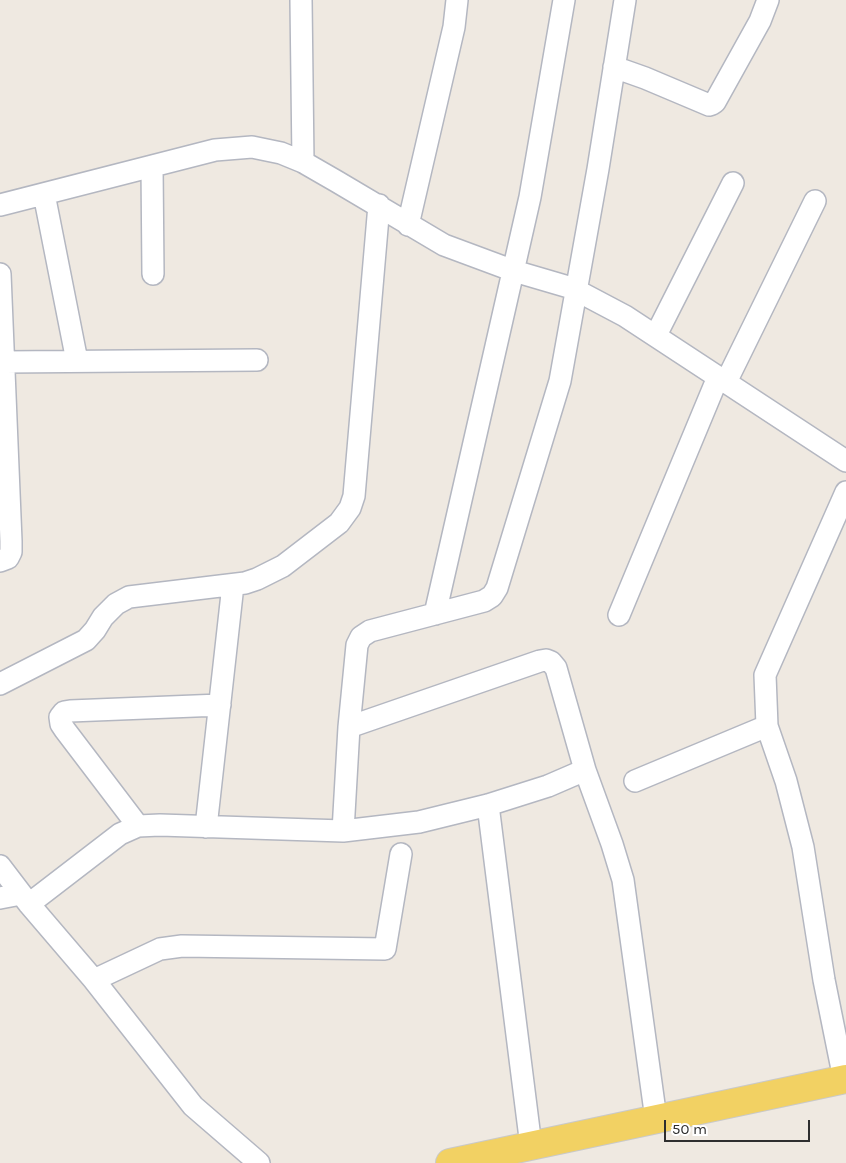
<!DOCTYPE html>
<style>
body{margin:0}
#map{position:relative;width:846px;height:1163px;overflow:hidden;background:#efe9e1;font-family:Karla,sans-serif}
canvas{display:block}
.scale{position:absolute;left:664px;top:1120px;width:146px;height:22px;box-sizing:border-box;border:2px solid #2e2e2e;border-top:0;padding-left:6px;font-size:15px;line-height:18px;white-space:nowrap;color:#2e2e2e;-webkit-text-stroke:4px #fff;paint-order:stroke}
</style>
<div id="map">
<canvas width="846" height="1163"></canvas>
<div class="scale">50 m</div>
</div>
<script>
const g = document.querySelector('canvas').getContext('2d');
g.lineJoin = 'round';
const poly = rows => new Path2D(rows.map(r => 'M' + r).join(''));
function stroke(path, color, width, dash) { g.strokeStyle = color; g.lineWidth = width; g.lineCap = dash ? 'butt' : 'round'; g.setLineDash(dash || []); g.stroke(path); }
const minor = poly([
 [301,0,303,162],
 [614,67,645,78,709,105,712,104,715,102,760,21,768,0],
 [152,166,153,274],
 [44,194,77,361],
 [0,205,215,150,252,147,281,153,303,162,336,181,444,245,514,271,572,288,625,316,846,461],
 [408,225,454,27,457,0],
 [0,274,11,541,11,552,8,558,0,561],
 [656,335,733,183],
 [4,362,257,360],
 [726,382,815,201],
 [435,614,530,197,564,0],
 [619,615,718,377],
 [0,684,86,640,95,630,103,617,116,604,129,597,245,583,257,579,283,566,339,523,350,508,354,496,379,205],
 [349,727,540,661,546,660,551,662,556,668,585,770,612,844,623,880,656,1119],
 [635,781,767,726],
 [488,805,531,1146],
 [138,826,65,730,61,724,60,717,64,712,70,711,220,705],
 [206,827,233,585],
 [343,831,349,727,357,645,361,637,370,631,484,601,492,596,497,588,560,381,598,169,625,0],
 [0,866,29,904,94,980,193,1106,259,1163],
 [0,898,21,894],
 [29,904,120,834,138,826,160,825,343,831,419,822,488,805,548,786,585,770],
 [94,980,160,949,182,946,385,949,401,854],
 [844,1079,824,980,803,847,786,781,767,726,765,675,846,492]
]);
const primary = poly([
 [450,1163,846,1079]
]);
stroke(minor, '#b4b7c1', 24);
stroke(primary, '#c9c9c9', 30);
stroke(minor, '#fff', 21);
stroke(primary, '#f2d163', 28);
</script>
